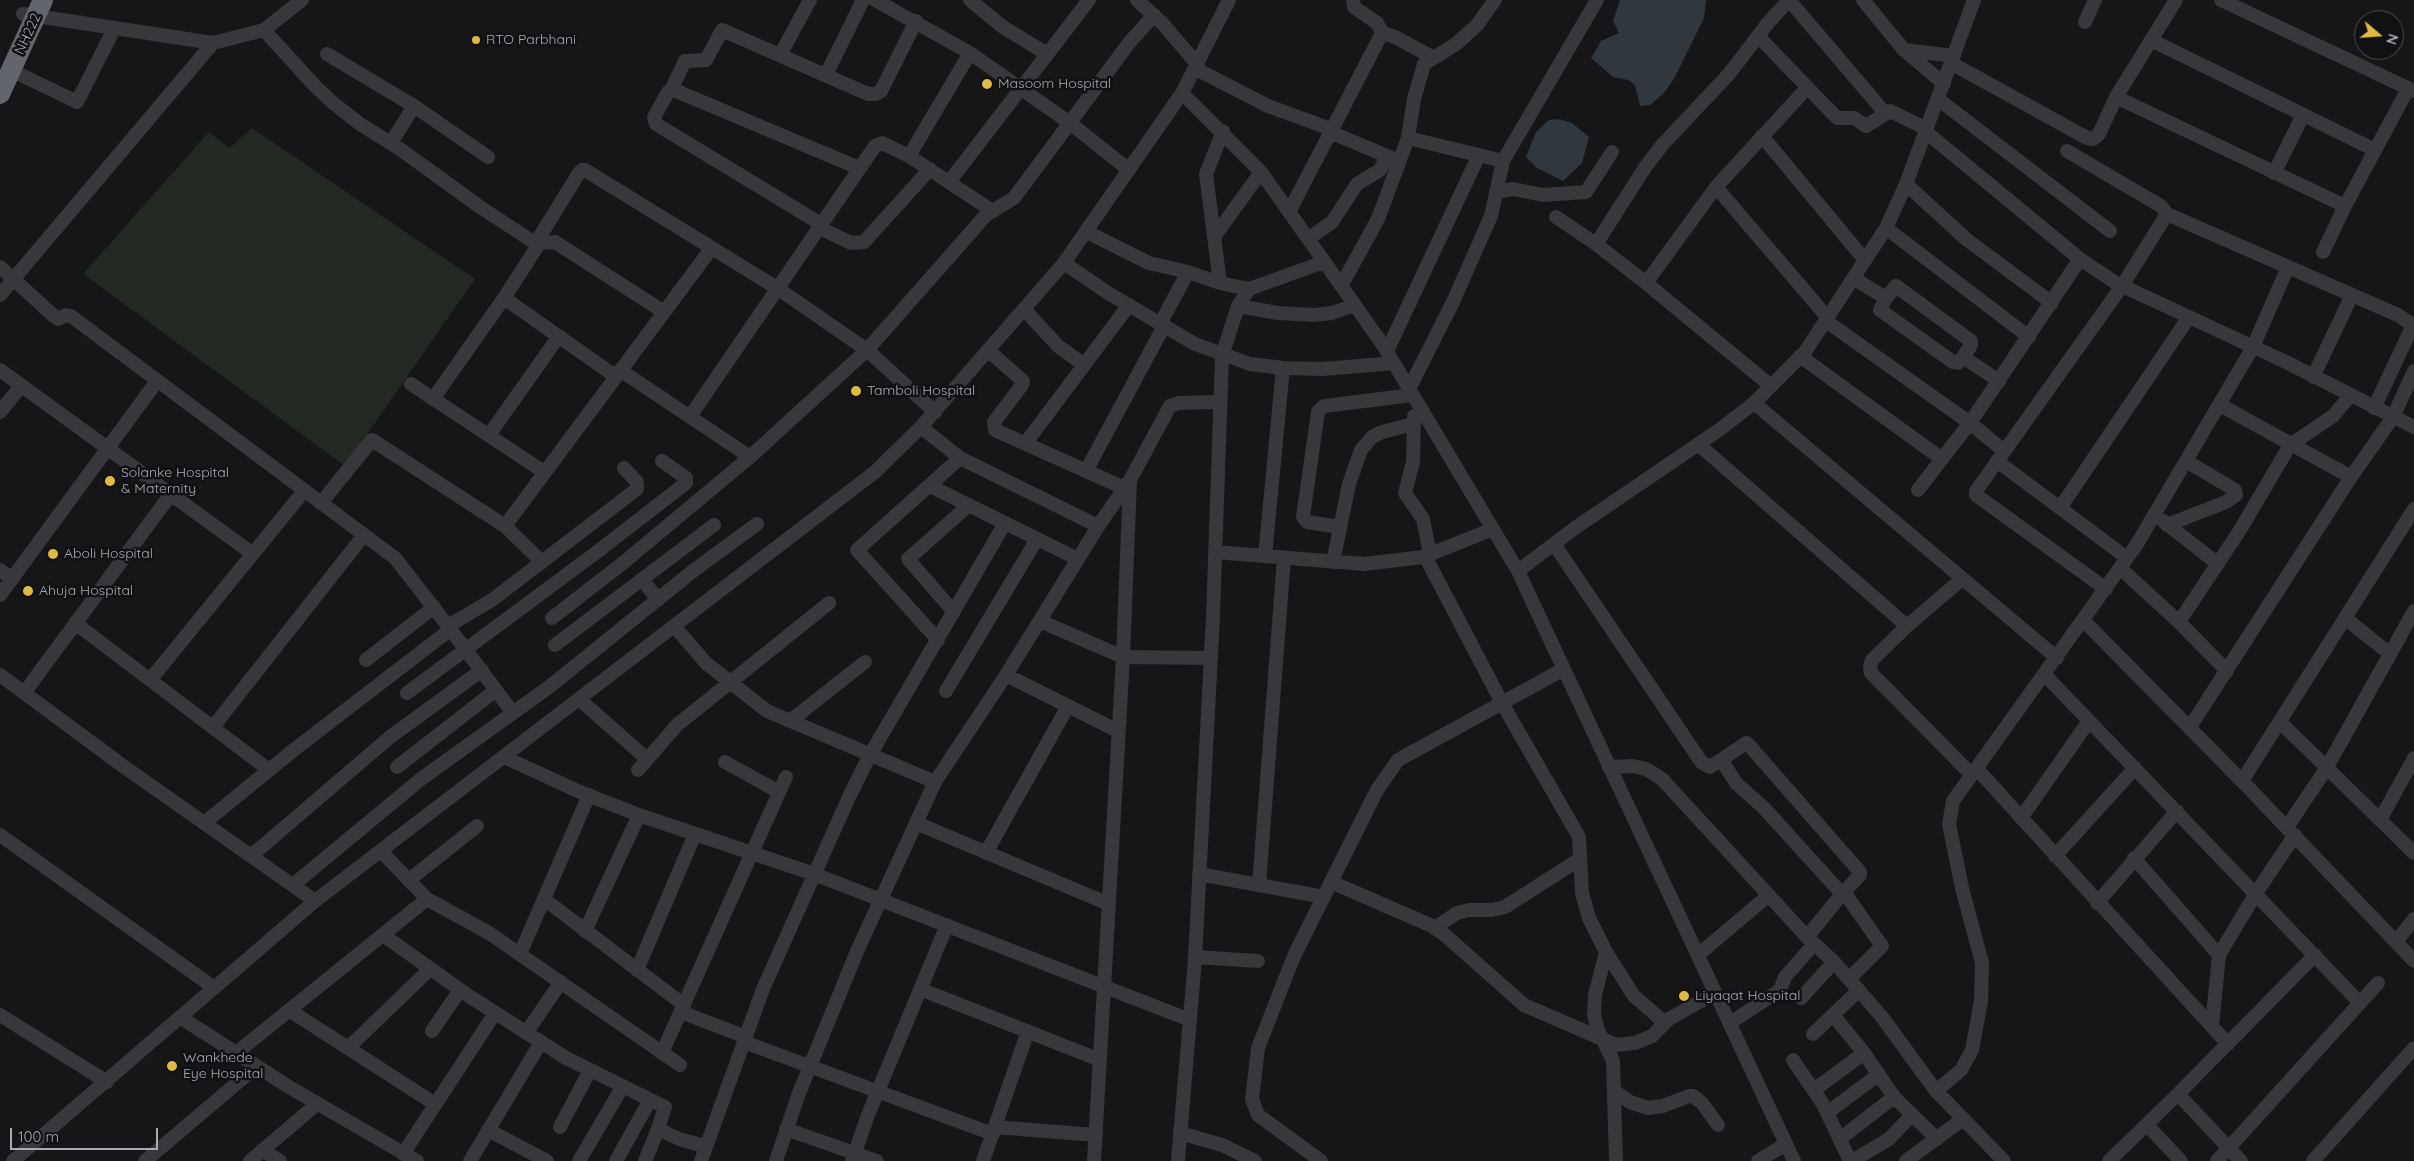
<!DOCTYPE html>
<style>
body{margin:0}
#map{position:relative;width:2414px;height:1161px;overflow:hidden;background:#161517;font-family:Quicksand,sans-serif}
canvas{display:block}
.north{position:absolute;left:2354px;top:10px;width:50px;height:50px;box-sizing:border-box;background:#111012;border:1px solid #4d4e54;border-radius:50%;rotate:108deg;font-size:14px;font-weight:700;line-height:20px;text-align:center;color:#a8abb6}
.north::after{content:'';display:block;margin:auto;width:18px;height:22px;background:#e1ba43;clip-path:polygon(50% 0,100% 100%,50% 72%,0 100%)}
.scale{position:absolute;left:10px;top:1128px;width:148px;height:22px;box-sizing:border-box;border:2px solid #a8abb6;border-top:0;padding-left:6px;font-size:15px;line-height:18px;white-space:nowrap;color:#a8abb6;-webkit-text-stroke:4px #111012;paint-order:stroke}
</style>
<div id="map">
<canvas width="2414" height="1161"></canvas>
<div class="north">N</div>
<div class="scale">100 m</div>
</div>
<script>
const g = document.querySelector('canvas').getContext('2d');
g.lineJoin = 'round';
function fillPath(path, color) { g.fillStyle = color; g.fill(path, 'evenodd'); }
const poly = rows => new Path2D(rows.map(r => 'M' + r).join(''));
function stroke(path, color, width, dash) { g.strokeStyle = color; g.lineWidth = width; g.lineCap = dash ? 'butt' : 'round'; g.setLineDash(dash || []); g.stroke(path); }
function write(font, color, halo, rows, align = 'center') {
  g.font = font + ' Quicksand,sans-serif'; g.lineWidth = 5; g.setLineDash([]); g.textBaseline = 'middle'; g.strokeStyle = halo; g.fillStyle = color; for (const [text, x, y, turn = 0] of rows) {
    g.save(); g.translate(x, y); g.rotate((+turn || 0) * Math.PI / 180); g.textAlign = isNaN(turn) ? turn : align; if (halo) g.strokeText(text, 0, 0); g.fillText(text, 0, 0); g.restore();
  }
}
fillPath(poly([
 [252,128,475,279,345,466,83,274,209,132,229,148]
]), '#222923');
fillPath(poly([
 [1620,0,1706,0,1704,18,1675,77,1664,93,1650,105,1640,106,1635,85,1628,80,1613,77,1591,58,1601,41,1619,33,1613,21],
 [1559,119,1572,123,1589,137,1582,163,1563,181,1537,168,1526,157,1536,132,1549,120]
]), '#30373f');
stroke(poly([
 [875,0,970,53,1070,123,1129,170],
 [970,0,1003,27,1047,54],
 [1137,0,1163,24,1198,65],
 [1353,0,1354,7,1377,23,1383,34],
 [1789,0,1885,113],
 [1863,0,1904,50,1944,84],
 [2221,0,2414,91],
 [23,14,213,43,264,30,302,0],
 [2085,22,2095,0],
 [264,30,315,86,333,103,360,124,400,149,480,207,535,243,537,247,504,298,433,399],
 [1758,36,1837,118,1854,118,1866,126,1890,111,1927,129],
 [2151,40,2375,150],
 [1904,50,1954,56],
 [327,54,414,106,488,157],
 [780,55,810,0],
 [1951,63,2087,138,2093,139,2099,134,2116,97,2176,0],
 [1196,69,1268,106,1331,129],
 [11,70,77,102,114,29],
 [826,75,863,0],
 [671,90,685,61,706,60,722,30,868,94,876,94,881,91,916,21],
 [1182,93,1229,0],
 [2116,97,2345,206],
 [1938,99,2110,231],
 [1330,132,1394,159],
 [1926,132,2080,259,2116,283,2288,363,2414,427],
 [1762,136,1864,259],
 [1408,138,1414,99,1424,64,1456,44,1477,25,1495,0],
 [391,143,414,106],
 [2067,151,2161,206,2167,214,2398,315,2414,326],
 [909,156,970,53],
 [2274,173,2303,115],
 [949,182,1089,0],
 [1906,184,1966,239,2052,303],
 [1716,187,1828,318],
 [1496,192,1513,189,1543,195,1586,192,1612,152],
 [1289,212,1381,35,1386,34,1395,37,1434,58],
 [1556,217,1596,244,1646,283,1771,386],
 [821,224,656,124,654,117,668,92,674,90,859,168],
 [818,227,851,243,864,242,930,169],
 [1886,228,2029,337],
 [1087,232,1149,263,1188,272,1220,283,1249,289],
 [1214,237,1261,172],
 [1308,239,1332,222,1357,184,1380,170,1387,156],
 [537,241,579,173,582,170,585,170,777,288,867,350,935,412],
 [535,243,555,242,664,312],
 [1596,244,1646,166,1663,144,1729,74,1768,23,1789,0],
 [2323,252,2345,206,2408,89],
 [1064,263,1108,293,1195,344,1250,364,1283,368,1323,369,1394,363],
 [0,267,55,317,58,319,66,315,71,316,395,558,448,626,513,713],
 [1853,278,1886,298,1880,310,1953,362,1958,363,1963,357,1999,381],
 [1220,283,1206,174,1223,131],
 [1646,283,1716,187,1807,88],
 [1341,286,1378,219,1408,138,1503,161],
 [0,295,213,43],
 [504,298,615,376],
 [1886,298,1896,286,1971,341,1971,345,1963,357],
 [1238,306,1278,313,1314,315,1332,313,1355,305],
 [1024,309,1058,346,1084,365],
 [1826,321,1970,423,2004,451],
 [1160,324,1188,272],
 [989,351,1023,381,1022,385,994,422,995,430,1124,488],
 [1387,351,1479,155],
 [1800,356,1942,459],
 [0,370,253,554],
 [620,370,750,457],
 [2313,377,2352,295],
 [411,384,544,472],
 [1409,389,1453,302,1491,216,1503,161,1597,0],
 [1754,403,2057,658],
 [2220,405,2351,477],
 [2374,408,2413,325],
 [0,412,21,386],
 [691,415,875,146,882,143,909,156,991,210],
 [1414,416,1413,462,1405,493,1423,519,1430,554],
 [921,427,960,458,1098,526],
 [489,435,559,336],
 [1025,444,1129,305],
 [1698,444,1907,626],
 [1997,461,2127,558],
 [1086,471,1164,326],
 [930,486,1078,559],
 [1918,490,1972,420,2080,259],
 [321,503,372,440,505,526,542,562],
 [2060,508,2189,317],
 [2163,521,2218,564],
 [2167,525,2226,502,2236,495,2235,490,2186,461],
 [505,526,711,249],
 [1340,527,1307,522,1303,517,1318,412,1324,406,1413,395],
 [1554,544,1702,763,1710,767,1719,761,1722,761,1736,783,1764,808,1842,894,1807,937],
 [1215,552,1364,564,1423,557,1493,529],
 [1265,556,1283,368],
 [1425,556,1502,703,1579,837,1582,893,1589,918,1606,952,1595,995,1594,1015,1598,1030,1613,1061,1616,1161],
 [1333,562,1349,484,1361,450,1372,437,1382,432,1413,424],
 [2120,568,2179,622,2227,671],
 [0,570,12,579],
 [1518,571,1575,528,1719,430,1754,403,1805,352,1886,228,1906,184,1974,0],
 [642,579,658,600],
 [1962,579,1907,626,1872,660,1870,667,1871,673,1972,775],
 [2106,589,1976,495,1976,491,2122,286,2167,214],
 [0,595,157,381],
 [954,612,908,559,969,505],
 [552,618,623,563,750,457,867,350,986,215,1014,198,1129,43,1154,15],
 [2345,618,2390,654],
 [2083,620,2242,781,2414,961],
 [1040,621,1123,657,1211,658],
 [2179,622,2240,530,2290,445,2333,416,2350,396],
 [75,623,269,770],
 [448,626,492,600,637,489,637,482,624,468],
 [674,626,706,663,767,711,935,782],
 [938,640,857,550,960,458],
 [555,645,714,525],
 [366,660,434,607],
 [0,675,123,766,315,901],
 [1006,675,1118,731],
 [2045,675,2360,1003],
 [150,680,304,491],
 [946,691,1037,539],
 [24,693,171,494],
 [407,693,597,552,686,483,686,478,662,461],
 [579,699,647,759],
 [790,721,865,662],
 [2280,722,2414,853],
 [213,727,364,535],
 [2190,727,2351,477,2393,417,2414,371],
 [504,757,580,792,639,815,814,874,1190,1020],
 [1721,760,1746,743,1748,744,1860,872,1860,875,1842,894],
 [725,762,779,792],
 [397,767,496,690],
 [1609,767,1633,766,1646,769,1662,779,1807,937,1834,962,1882,1017,1936,1091,2004,1161],
 [1977,769,2228,1044],
 [638,770,677,725,829,603],
 [2242,781,2414,509],
 [2021,818,2089,721],
 [2380,820,2414,758],
 [204,823,295,749,451,629],
 [916,823,1109,904],
 [2287,827,2326,769,2414,611],
 [0,835,213,987],
 [381,851,427,899,489,933,680,1065],
 [986,853,1068,706],
 [251,856,390,737,482,670],
 [2055,856,2135,768],
 [2134,858,2219,955,2256,893,2295,835],
 [1199,874,1324,897],
 [409,880,477,826],
 [1331,882,1430,925,1445,935,1524,1005,1616,1045,1635,1043,1652,1036,1669,1019,1715,993],
 [293,885,421,779,549,687,693,571,757,524],
 [1259,885,1284,558],
 [1844,892,1882,946,1849,979],
 [544,899,684,1005],
 [2097,903,2177,811],
 [1434,928,1457,913,1469,910,1492,910,1505,907,1580,859],
 [585,931,639,815],
 [383,935,469,996,566,1058,665,1107,658,1129,679,1139,705,1146],
 [2396,942,2414,919],
 [1606,952,1634,996,1665,1023],
 [520,954,589,795],
 [1698,955,1769,895],
 [1195,957,1258,961],
 [637,970,695,834],
 [920,989,1100,1060],
 [1801,998,1834,962],
 [289,1010,435,1104],
 [681,1012,746,1037],
 [0,1015,107,1082],
 [1833,1015,1864,1053,1894,1097,1937,1139],
 [180,1017,289,1087,417,1161],
 [1730,1023,1780,990,1785,977,1814,944],
 [2212,1026,2219,955],
 [432,1031,460,990],
 [526,1033,561,982],
 [1813,1034,1859,990],
 [744,1042,993,1134],
 [348,1048,430,969],
 [662,1053,786,777],
 [235,1054,427,899],
 [1793,1060,1823,1104,1850,1161],
 [1814,1090,1864,1053],
 [1614,1091,1630,1102,1648,1108,1663,1106,1689,1096,1693,1096,1702,1103,1718,1125],
 [1936,1091,1961,1070,1972,1050,1981,1001,1982,963,1962,888,1949,824,1953,801,2137,544,2253,347,2288,267],
 [2178,1094,2241,1161],
 [1827,1113,1878,1075],
 [2147,1125,2181,1161],
 [560,1127,590,1070],
 [995,1127,1096,1135],
 [786,1129,877,1161],
 [488,1130,547,1161],
 [1180,1133,1222,1145,1255,1161],
 [1841,1138,1894,1097],
 [262,1150,280,1161],
 [403,1154,495,1013],
 [13,1161,315,901,875,472,921,427,1064,263,1182,93,1261,172,1383,345,1518,571,1794,1161],
 [145,1161,256,1067],
 [250,1161,317,1104],
 [470,1161,541,1042],
 [579,1161,623,1086],
 [616,1161,650,1100],
 [645,1161,658,1129],
 [701,1161,763,989,849,797,870,755,1005,523],
 [776,1161,799,1093,858,949,935,782,1006,675,1099,525,1130,480,1170,406,1179,403,1219,402],
 [852,1161,868,1115,947,925],
 [983,1161,1028,1031],
 [1094,1161,1123,657,1130,481],
 [1178,1161,1195,959,1213,617,1222,356,1238,306,1249,289,1324,262],
 [1321,1161,1258,1115,1252,1099,1258,1048,1294,956,1377,790,1398,760,1564,669],
 [1758,1161,1786,1144],
 [1852,1161,1889,1139,1911,1116],
 [1906,1161,1963,1119],
 [2109,1161,2178,1094,2315,955],
 [2217,1161,2378,983],
 [2313,1161,2414,1048]
]), '#37373c', 14);
stroke(poly([
 [0,94,43,0]
]), '#63656c', 20);
for (const [x, y, r, color] of [
 [476,40,5,"#e1ba43"],
 [987,84,6,"#e1ba43"],
 [856,391,6,"#e1ba43"],
 [110,481,6,"#e1ba43"],
 [53,554,6,"#e1ba43"],
 [28,591,6,"#e1ba43"],
 [1684,996,6,"#e1ba43"],
 [172,1066,6,"#e1ba43"]
]) { const dot = new Path2D(); dot.arc(x, y, r, 0, 2 * Math.PI); g.fillStyle = color; g.fill(dot); stroke(dot, '#111012', 2); }
write('14px', '#a8abb6', '#111012', [
 ["NH222",28,34,-65]
]);
write('14px', '#a8abb6', '#111012', [
 ["RTO Parbhani",486,40],
 ["Masoom Hospital",998,84],
 ["Tamboli Hospital",867,391],
 ["Solanke Hospital",121,473],
 ["& Maternity",121,489],
 ["Aboli Hospital",64,554],
 ["Ahuja Hospital",39,591],
 ["Liyaqat Hospital",1695,996],
 ["Wankhede",183,1058],
 ["Eye Hospital",183,1074]
], 'left');
</script>
